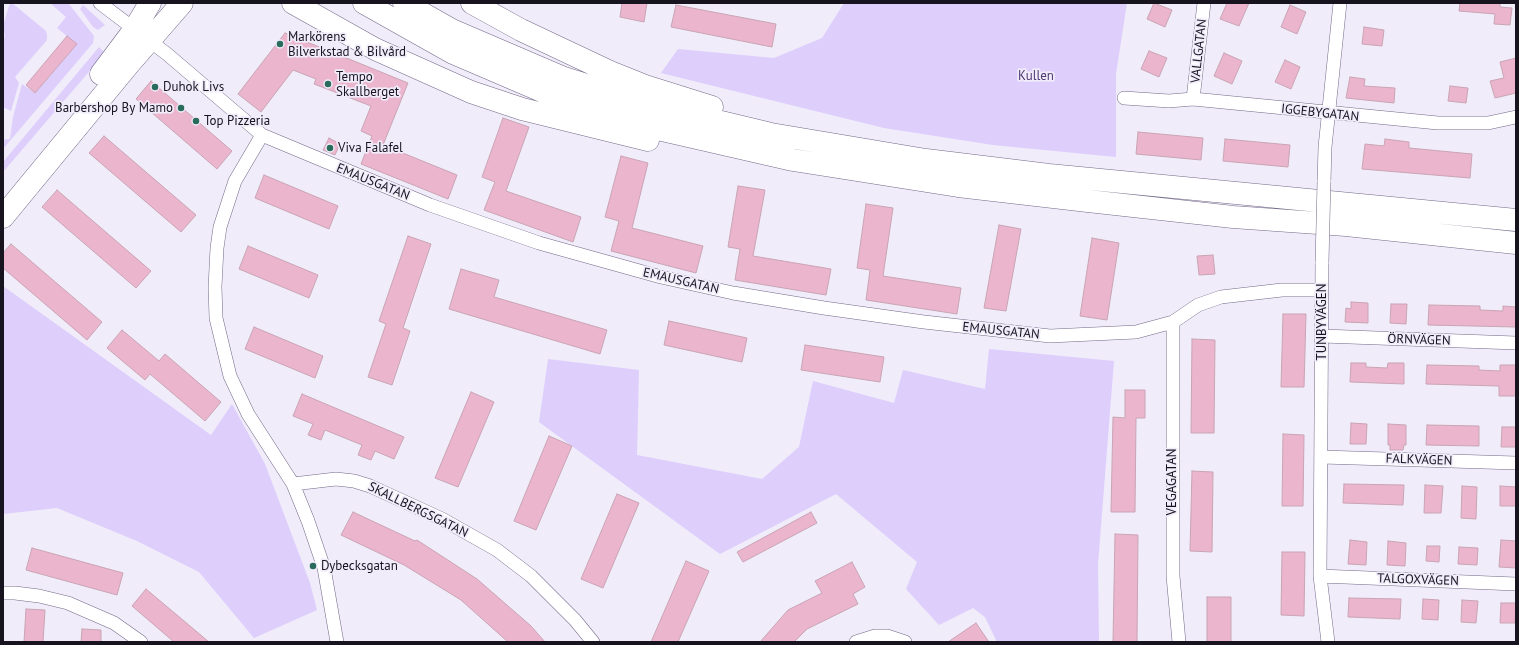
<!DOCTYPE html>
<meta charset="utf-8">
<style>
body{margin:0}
#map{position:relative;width:1519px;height:645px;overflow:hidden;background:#f0ecfa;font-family:"PT Sans",sans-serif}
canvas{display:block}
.frame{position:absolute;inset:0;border:4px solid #17131f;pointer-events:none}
</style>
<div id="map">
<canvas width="1519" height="645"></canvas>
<div class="frame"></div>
</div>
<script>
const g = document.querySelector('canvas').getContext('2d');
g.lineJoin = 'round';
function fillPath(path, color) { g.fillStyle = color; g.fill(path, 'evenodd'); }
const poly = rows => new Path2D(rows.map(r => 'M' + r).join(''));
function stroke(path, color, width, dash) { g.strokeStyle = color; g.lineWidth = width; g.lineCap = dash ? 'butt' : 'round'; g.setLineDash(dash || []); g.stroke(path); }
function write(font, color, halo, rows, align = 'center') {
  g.font = font + ' "PT Sans",sans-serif'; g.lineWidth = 3.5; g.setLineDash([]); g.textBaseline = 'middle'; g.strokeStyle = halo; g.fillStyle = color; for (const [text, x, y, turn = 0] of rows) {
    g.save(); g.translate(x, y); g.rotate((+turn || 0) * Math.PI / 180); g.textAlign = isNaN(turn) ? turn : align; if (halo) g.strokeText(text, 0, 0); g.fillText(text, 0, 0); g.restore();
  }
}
fillPath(poly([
 [10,3,12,3,46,31,47,35,47,40,15,77,19,83,11,111,3,107,3,38,5,37,3,26],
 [50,3,69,4,94,36,93,43,3,149,3,140,10,139,13,117,22,84,35,93,77,44,57,28,66,17],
 [844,3,1127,3,1116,74,1116,157,993,145,884,128,661,73,678,49,774,58,822,38],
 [83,5,105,25,98,30,93,27,80,9],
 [99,47,105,53,3,172,3,162],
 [3,286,211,435,232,404,265,464,310,583,317,610,254,638,199,572,137,541,57,508,3,514],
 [989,349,1114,361,1098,564,1099,642,997,642,985,617,973,608,939,625,906,589,917,562,836,494,720,554,539,422,548,359,639,370,637,455,762,479,799,447,813,381,894,403,903,370,985,389]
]), '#ddcefc');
const building = poly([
 [622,3,647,3,644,22,620,17,622,3],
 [1154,3,1172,10,1165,27,1147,19,1154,3],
 [1227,3,1249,3,1239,26,1220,19,1227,3],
 [1460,3,1500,3,1500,7,1512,8,1510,25,1494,24,1495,14,1459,11,1460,3],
 [676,5,776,24,772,47,671,27,676,5],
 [1290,5,1306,12,1297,34,1281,27,1290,5],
 [1364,27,1384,30,1382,46,1362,44,1364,27],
 [285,33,408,83,383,145,457,175,448,199,361,164,372,136,361,131,371,106,314,84,316,79,293,70,261,112,238,94,285,33],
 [67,36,77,44,35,93,26,85,67,36],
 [1149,51,1167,58,1159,77,1141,69,1149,51],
 [1224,53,1242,61,1232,84,1214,76,1224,53],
 [1516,58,1516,93,1495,98,1490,81,1504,78,1500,62,1516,58],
 [1285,60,1300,67,1291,89,1275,82,1285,60],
 [1350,77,1365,79,1364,86,1395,88,1394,103,1346,98,1350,77],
 [151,81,232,151,217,169,136,99,151,81],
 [1450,86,1468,88,1466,103,1448,101,1450,86],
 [503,118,529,127,506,191,581,217,573,242,484,210,495,182,482,177,503,118],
 [1138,132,1203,138,1201,160,1136,154,1138,132],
 [104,136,196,215,181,232,89,153,104,136],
 [329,138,340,144,335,155,323,150,329,138],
 [1225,139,1290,145,1288,167,1223,161,1225,139],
 [1385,139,1409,142,1409,148,1472,154,1470,178,1362,169,1365,144,1384,146,1385,139],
 [621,156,648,163,632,228,703,246,696,273,611,251,619,221,605,217,621,156],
 [264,175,338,206,329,229,255,198,264,175],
 [738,186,765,190,753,256,831,269,826,295,735,280,740,249,728,247,738,186],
 [57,190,151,271,136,288,42,207,57,190],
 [866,204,893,208,883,276,961,288,957,314,866,300,870,270,857,268,866,204],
 [999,225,1021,229,1006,311,984,308,999,225],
 [408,236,431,244,403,328,410,331,392,385,368,377,386,324,379,321,408,236],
 [1092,238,1119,243,1107,320,1080,316,1092,238],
 [11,244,102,322,87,340,3,268,3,253,11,244],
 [248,246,318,275,309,298,239,269,248,246],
 [1213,255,1215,274,1199,275,1197,256,1213,255],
 [461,269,499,280,494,297,607,330,600,354,449,309,461,269],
 [1351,302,1368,303,1368,323,1345,322,1346,308,1351,309,1351,302],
 [1391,304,1407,304,1406,324,1390,323,1391,304],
 [1429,305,1480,306,1480,310,1503,311,1503,306,1516,307,1516,327,1428,325,1429,305],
 [1283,314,1306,314,1304,387,1281,387,1283,314],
 [669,321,747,338,742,362,664,345,669,321],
 [254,327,323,356,315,378,245,349,254,327],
 [122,330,159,361,165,354,221,402,205,421,150,374,145,380,107,348,122,330],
 [1192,339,1215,340,1214,433,1191,433,1192,339],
 [805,345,884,357,880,382,801,370,805,345],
 [1351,363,1366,363,1366,367,1387,368,1388,363,1404,363,1404,384,1350,382,1351,363],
 [1427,365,1479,366,1479,370,1500,371,1500,365,1516,365,1516,396,1499,396,1499,386,1426,384,1427,365],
 [1125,390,1145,390,1145,418,1136,418,1135,512,1111,512,1113,417,1125,418,1125,390],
 [471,392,494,402,458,487,435,478,471,392],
 [302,394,404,437,394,459,375,451,371,460,358,455,362,445,325,430,321,440,308,435,313,424,293,416,302,394],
 [1351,423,1367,424,1366,444,1350,444,1351,423],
 [1388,424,1406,425,1406,445,1404,445,1403,450,1390,450,1390,445,1388,445,1388,424],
 [1427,425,1479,426,1479,446,1426,445,1427,425],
 [1502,427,1516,427,1516,447,1501,447,1502,427],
 [1283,434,1304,435,1303,506,1282,506,1283,434],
 [549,436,572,446,536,530,514,521,549,436],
 [1192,471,1213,472,1212,552,1190,551,1192,471],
 [1344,484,1404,485,1403,505,1343,503,1344,484],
 [1425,485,1443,486,1441,513,1424,513,1425,485],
 [1462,486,1477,487,1476,519,1461,518,1462,486],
 [1500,486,1516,487,1516,506,1500,506,1500,486],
 [617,494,639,503,603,588,581,579,617,494],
 [353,512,415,541,417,540,477,579,531,626,545,642,508,642,461,600,404,565,341,535,353,512],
 [811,512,817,523,743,562,737,552,811,512],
 [1115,534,1138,535,1137,642,1113,642,1115,534],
 [1350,540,1367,542,1366,565,1348,564,1350,540],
 [1501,540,1516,541,1516,568,1499,567,1501,540],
 [1388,541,1406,543,1405,566,1387,565,1388,541],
 [1427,546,1440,546,1439,562,1426,561,1427,546],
 [1459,547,1478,548,1477,565,1458,564,1459,547],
 [32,548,123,573,117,595,26,570,32,548],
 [1282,552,1305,552,1304,616,1281,615,1282,552],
 [686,561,709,571,678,642,651,642,686,561],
 [852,562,865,587,853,594,858,604,807,629,794,642,760,642,788,610,822,593,815,581,852,562],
 [146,589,209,642,174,642,132,606,146,589],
 [1207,597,1231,597,1231,642,1207,642,1207,597],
 [1349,598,1401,599,1400,619,1348,617,1349,598],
 [1423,599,1439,600,1438,620,1422,619,1423,599],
 [1462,600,1478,601,1476,623,1461,622,1462,600],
 [1501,603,1516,603,1515,623,1500,623,1501,603],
 [26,609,45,610,43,642,24,642,26,609],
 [976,623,989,642,948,642,976,623],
 [82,629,101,630,101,642,81,642,82,629]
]);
fillPath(building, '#ebb5cd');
stroke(building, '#c9a4b4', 1);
const minor = poly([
 [100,3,167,54,262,135,430,205,539,243,661,277,733,293,824,308,924,322,1050,336,1136,332,1173,322,1198,305,1221,297,1282,290,1322,290],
 [1124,98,1169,101,1193,99,1438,123,1488,123,1516,117],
 [1193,99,1204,3],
 [262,135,235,181,220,227,217,248,215,287,216,318,230,376,248,414,293,484,308,521,324,568,337,642],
 [1324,182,1325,147,1340,3],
 [1322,262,1320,576,1328,642],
 [1173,322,1173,576,1179,642],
 [1322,336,1516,343],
 [1322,457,1516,463],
 [293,484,336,479,354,481,370,486,442,519,497,550,531,576,575,620,593,642],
 [1320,576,1516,584],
 [3,593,15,593,39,596,68,603,114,623,141,642],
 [856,642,875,636,887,636,905,642]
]);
const trunk = poly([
 [101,74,134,30,150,3],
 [3,217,129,64,182,3]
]);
const motorway = poly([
 [293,3,375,49,471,92,522,109,648,140],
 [364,3,453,53,551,95,649,127,793,160,958,186,1088,201,1233,217,1346,225,1516,243],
 [404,3,452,30,564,78,650,105,771,134,926,160,1049,175,1516,220],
 [472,3,521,30,610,72,645,86,712,107]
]);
stroke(minor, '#736988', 14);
stroke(trunk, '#736988', 23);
stroke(motorway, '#736988', 23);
stroke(minor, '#fff', 13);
stroke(trunk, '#fff', 22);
stroke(motorway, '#fff', 22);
const minorBridge = poly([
 [1322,262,1324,182]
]);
stroke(minorBridge, '#736988', 14, []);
stroke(minorBridge, '#fff', 13);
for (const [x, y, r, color] of [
 [280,44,4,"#2a6c5b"],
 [328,84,4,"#2a6c5b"],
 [155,87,4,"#2a6c5b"],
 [181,108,4,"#2a6c5b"],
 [196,121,4,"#2a6c5b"],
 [330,148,4,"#2a6c5b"],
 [313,566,4,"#2a6c5b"]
]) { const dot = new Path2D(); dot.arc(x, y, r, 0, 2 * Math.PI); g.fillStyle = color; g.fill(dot); stroke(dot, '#f0ecfa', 1.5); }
write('13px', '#17131f', '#f0ecfa', [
 ["Markörens",288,37],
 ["Bilverkstad & Bilvård",288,52],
 ["Tempo",336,77],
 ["Skallberget",336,92],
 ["Duhok Livs",163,87],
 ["Barbershop By Mamo",173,108,"right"],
 ["Top Pizzeria",204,121],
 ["Viva Falafel",338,148],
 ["Dybecksgatan",321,566]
], 'left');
write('13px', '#17131f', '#f0ecfa', [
 ["VALLGATAN",1199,51,-84],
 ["IGGEBYGATAN",1320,113,6],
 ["EMAUSGATAN",373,182,22],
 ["EMAUSGATAN",681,281,13],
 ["TUNBYVÄGEN",1322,322,-90],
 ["EMAUSGATAN",1001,331,6],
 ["ÖRNVÄGEN",1419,340,2],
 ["FALKVÄGEN",1419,460,2],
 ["VEGAGATAN",1172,482,-90],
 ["SKALLBERGSGATAN",418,510,26],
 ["TALGOXVÄGEN",1418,580,2]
]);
write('13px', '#513974', '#f0ecfa', [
 ["Kullen",1036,76]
]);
</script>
